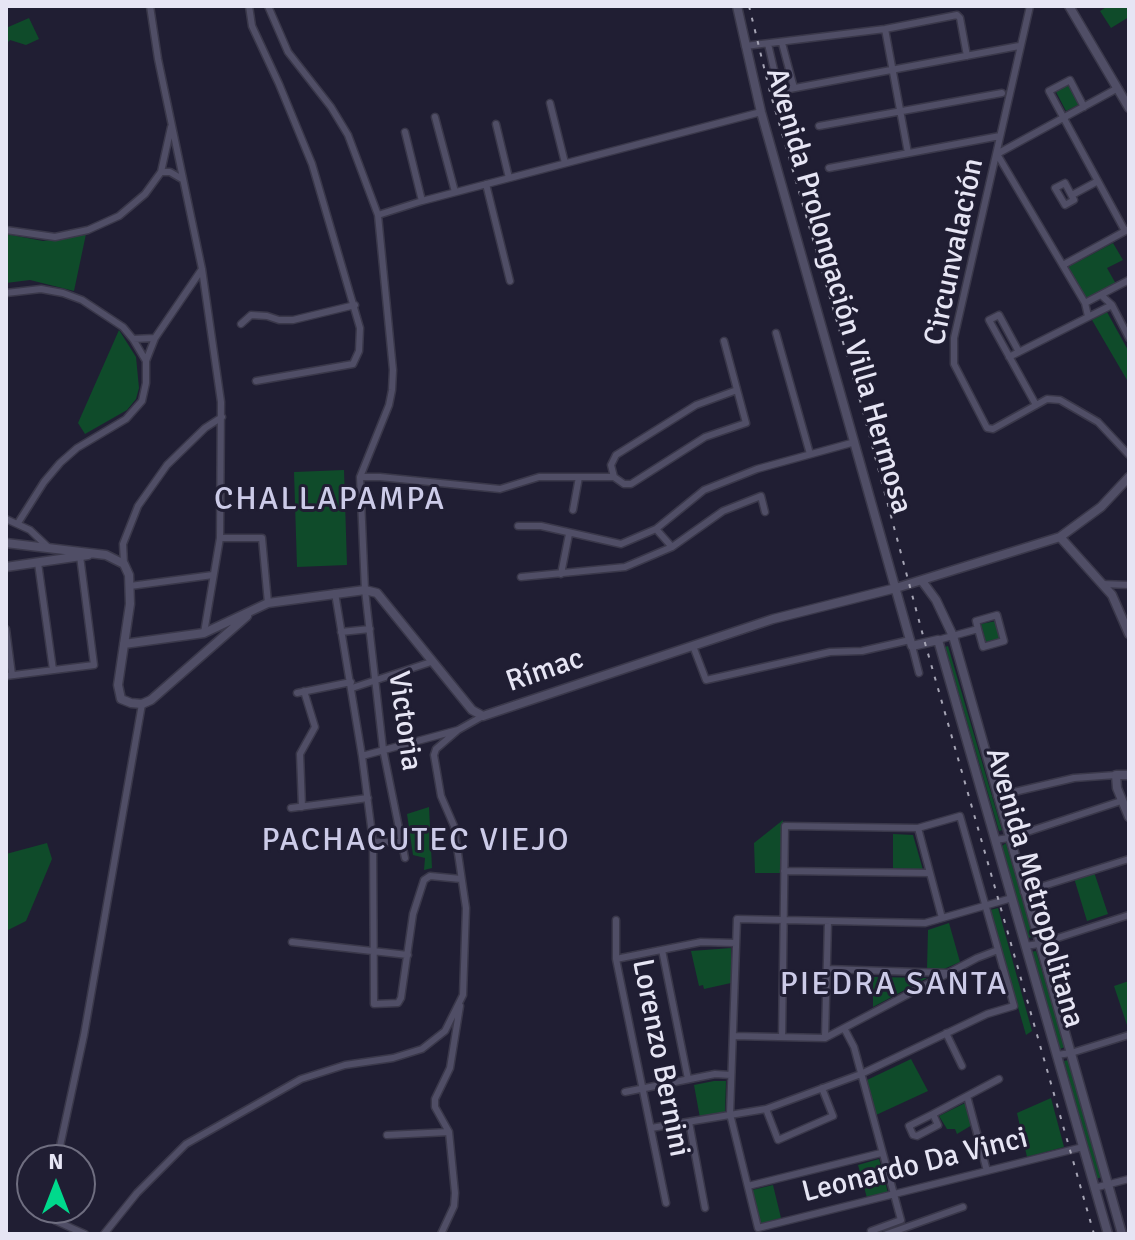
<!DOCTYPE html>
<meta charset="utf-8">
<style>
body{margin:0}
#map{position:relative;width:1135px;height:1240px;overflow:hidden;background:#201e33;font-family:Signika,sans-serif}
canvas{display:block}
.frame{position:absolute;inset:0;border:8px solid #e6e5f4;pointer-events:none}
.north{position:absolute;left:16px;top:1144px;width:80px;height:80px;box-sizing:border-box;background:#201e33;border:2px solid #6f6e80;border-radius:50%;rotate:0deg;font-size:22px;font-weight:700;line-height:32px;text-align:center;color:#e6e5f4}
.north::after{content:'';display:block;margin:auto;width:28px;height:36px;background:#00d98c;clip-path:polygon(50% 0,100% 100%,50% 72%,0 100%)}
</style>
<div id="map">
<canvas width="1135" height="1240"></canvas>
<div class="frame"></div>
<div class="north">N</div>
</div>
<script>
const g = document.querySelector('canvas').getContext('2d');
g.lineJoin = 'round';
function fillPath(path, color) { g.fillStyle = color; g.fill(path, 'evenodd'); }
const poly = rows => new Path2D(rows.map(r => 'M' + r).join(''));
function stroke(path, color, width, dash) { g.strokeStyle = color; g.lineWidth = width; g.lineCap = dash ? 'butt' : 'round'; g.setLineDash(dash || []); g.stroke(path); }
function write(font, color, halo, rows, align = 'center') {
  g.font = font + ' Signika,sans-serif'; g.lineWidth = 6; g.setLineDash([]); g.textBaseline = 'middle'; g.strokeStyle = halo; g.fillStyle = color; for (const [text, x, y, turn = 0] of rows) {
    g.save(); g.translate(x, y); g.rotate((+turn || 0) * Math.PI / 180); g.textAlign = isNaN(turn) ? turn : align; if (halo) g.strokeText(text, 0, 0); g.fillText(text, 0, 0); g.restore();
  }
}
fillPath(poly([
 [1108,6,1129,6,1129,17,1111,28,1100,11],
 [29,18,39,39,26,45,10,40,6,44,6,28],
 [1069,83,1080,104,1066,111,1055,90],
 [6,234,43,241,86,234,74,291,30,280,6,283],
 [1113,243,1123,260,1107,268,1116,284,1087,300,1068,267],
 [1107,312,1129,352,1129,378,1127,380,1092,320],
 [119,330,136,357,139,388,136,399,127,410,85,434,78,423],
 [344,470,347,565,297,567,294,472],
 [996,621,1000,639,986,643,981,624],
 [948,646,1002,830,999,831,945,647],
 [429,807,432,868,424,870,425,858,413,855,407,814],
 [783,820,780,873,755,873,754,843],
 [893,834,913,835,923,870,893,869],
 [47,843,52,859,26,921,6,931,6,854],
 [1006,843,1033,937,1028,938,1002,846],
 [1094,872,1108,914,1087,921,1074,878],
 [998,908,1032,1031,1026,1035,990,910],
 [949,923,960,962,944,969,927,969,928,930],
 [731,948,731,983,704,989,703,985,699,986,691,951],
 [1036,951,1065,1047,1060,1049,1031,952],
 [873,977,877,977,927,978,873,1007],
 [1129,981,1129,1028,1128,1028,1114,986],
 [911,1059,928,1091,876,1115,867,1080],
 [1068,1060,1102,1177,1096,1179,1064,1061],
 [714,1081,726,1081,725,1113,700,1118,694,1085],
 [1051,1098,1064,1147,1027,1157,1017,1113],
 [965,1103,972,1125,957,1134,955,1129,947,1129,939,1116],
 [879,1159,888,1193,867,1198,858,1165],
 [773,1185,781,1218,760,1224,752,1190]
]), '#0f4b2a');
const street = poly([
 [150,6,158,59,202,269,221,402,220,538,204,633],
 [249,6,252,26,279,84,312,164,360,328,359,351,353,364,256,381],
 [268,6,288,52,331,107,348,135,378,215,393,370,392,390,389,405,360,477,365,590,383,749,405,858],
 [1030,6,954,338,954,364,987,428,993,429,1047,399,1060,400,1098,422,1129,455],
 [885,29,908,153],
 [782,43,794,88],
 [768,44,779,91,1019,46],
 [745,46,885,29,957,15,960,18,967,56],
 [550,103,565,163],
 [1084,107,1070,80,1049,91,1125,231],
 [435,117,455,192],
 [496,124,509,178],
 [819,126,1002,93],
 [405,132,422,201],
 [997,154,1085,303,1088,316],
 [997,154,1118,88],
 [829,168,1000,136],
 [161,172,170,172,182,179],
 [1065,183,1074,200,1065,205,1055,188,1065,183],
 [486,184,510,281],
 [1072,195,1098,181],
 [378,215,422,201,761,112],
 [6,230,55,237,88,230,119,216,145,194,161,172,171,127],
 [1063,265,1129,229],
 [6,293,41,289,63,293,82,300,123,327,133,339,146,361],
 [1101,295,1112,305,1129,338],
 [1085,303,1129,280],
 [241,324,251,315,267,316,279,320,293,320,355,305],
 [776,333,810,454],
 [133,339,155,338],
 [1019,352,999,315,989,320,1036,405],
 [1009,357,1112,305],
 [360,477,380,477,500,489,539,477,614,477,624,484,631,484,705,437,746,423,724,341],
 [614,477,611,465,616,455,696,405,737,390],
 [573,510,579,477],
 [6,519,30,530,49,548],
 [18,523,44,482,60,463,77,448,126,419,142,401,146,383,146,361,155,338,202,269],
 [518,526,541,526,621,544,656,529,704,490,757,469,855,442],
 [656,529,672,547],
 [220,538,262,538,268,603],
 [38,563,53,670],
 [124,564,123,544,138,506,167,465,205,428,222,417],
 [561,574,569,534],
 [521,577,625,567,672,547,723,511,761,496,765,512],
 [1102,584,1129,585],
 [130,586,213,575],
 [335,593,362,756,373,842,374,1004,398,1003,401,998,413,914,424,880,430,876,461,879],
 [6,629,12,675],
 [341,632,370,629],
 [938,640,978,629,983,647,1004,641,997,615,976,621,978,629],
 [693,646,706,680,830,652,862,651,910,640],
 [912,646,919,673],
 [6,676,94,665,80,556],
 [352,688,431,662],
 [297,693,351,682],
 [362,756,458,730,483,716],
 [997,796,1074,778,1116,775],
 [302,807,300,754,315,727,304,691],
 [291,808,368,798],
 [918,828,942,918],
 [995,840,1009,838,1121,801],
 [373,842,402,842],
 [784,871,930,873],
 [1024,892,1129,859],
 [1012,898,925,923,737,919,730,1114,758,1228,1083,1147],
 [616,920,616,959,666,1203],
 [292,942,408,955],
 [1025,946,1039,944,1129,915],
 [662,950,688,1079],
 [616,959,701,942,736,943],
 [827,969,947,973],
 [844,1028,854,1047,901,1220,871,1231,872,1234],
 [946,1033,962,1066],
 [733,1036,825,1038,977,958,998,950],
 [825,1038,828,921],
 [1057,1055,1071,1053,1129,1035],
 [625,1092,715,1074,731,1075],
 [967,1096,987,1171],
 [766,1109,778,1140,833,1116,822,1088],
 [933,1114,938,1125,917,1136,913,1135,909,1126,933,1114,967,1096,999,1079],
 [689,1122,705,1208],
 [651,1128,766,1109,861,1074,987,1014,1014,1006,960,816,918,828,785,826,782,1037],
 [387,1135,449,1132],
 [57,1160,84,1035,142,704],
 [748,1186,881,1153],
 [1094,1188,1129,1179],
 [49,1208,51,1215,56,1221,85,1234],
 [104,1234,137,1193,186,1144,301,1079,345,1065,393,1058,422,1049,445,1031,463,995,466,908,454,826,441,796,434,755,436,749,458,730],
 [441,1234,454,1206,455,1193,449,1132,435,1107,435,1099,450,1068,460,1006],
 [887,1234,963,1207]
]);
const secondary = poly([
 [737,6,761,112,910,640,912,646,938,640,1108,1234],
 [1069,6,1129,108],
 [1060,537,1112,595,1129,634],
 [6,543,106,555,124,564,129,575,130,604,118,685,121,699,131,703,142,704,151,700,247,616],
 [6,567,88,555],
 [922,581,936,600,953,636,1122,1234],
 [124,644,204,633,268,603,365,590,377,593,472,710,483,716,773,619,896,588,1060,537,1101,507,1129,477],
 [1129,775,1116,775,1117,788,1129,817]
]);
stroke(street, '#3a384a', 9);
stroke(secondary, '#3a384a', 11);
stroke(street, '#504e66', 6);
stroke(secondary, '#504e66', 8);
stroke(poly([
 [749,6,770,92,861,404,925,643,1094,1234]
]), '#a6a5b5', 2, [4, 8]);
write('30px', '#e6e5f4', '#201e33', [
 ["Circunvalación",955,252,-78],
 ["Avenida Prolongación Villa Hermosa",838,291,74],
 ["Rímac",545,671,-19],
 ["Victoria",404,721,82],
 ["Avenida Metropolitana",1034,888,74],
 ["Lorenzo Bernini",660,1058,79],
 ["Leonardo Da Vinci",915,1166,-14]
]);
g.letterSpacing = '2px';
write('32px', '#cccbe8', '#201e33', [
 ["CHALLAPAMPA",330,501],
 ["PACHACUTEC VIEJO",416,842],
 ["PIEDRA SANTA",894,986]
]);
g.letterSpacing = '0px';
</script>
